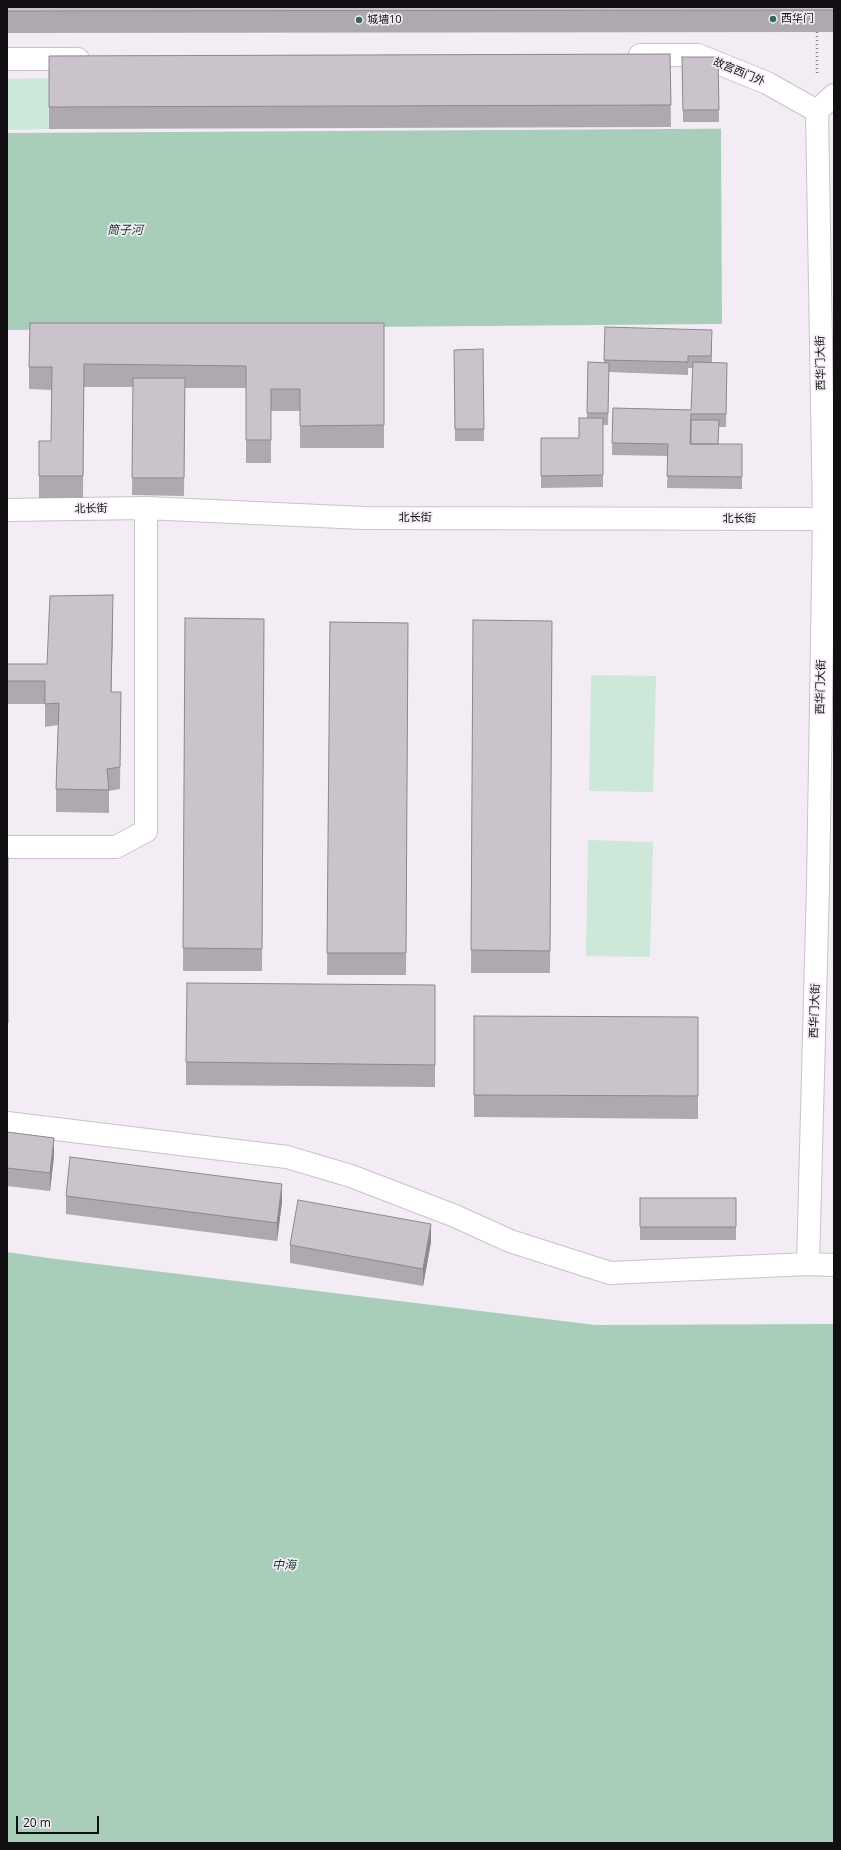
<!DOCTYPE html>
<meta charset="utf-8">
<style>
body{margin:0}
#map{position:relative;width:841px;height:1850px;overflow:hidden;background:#f4ecf5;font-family:"Open Sans",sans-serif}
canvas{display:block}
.frame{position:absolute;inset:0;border:8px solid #120f12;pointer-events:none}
.scale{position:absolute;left:16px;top:1816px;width:83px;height:18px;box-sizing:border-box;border:2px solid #120f12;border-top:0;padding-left:5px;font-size:12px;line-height:14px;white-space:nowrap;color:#120f12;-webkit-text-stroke:3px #f4ecf5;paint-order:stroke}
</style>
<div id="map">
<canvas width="841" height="1850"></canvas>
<div class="frame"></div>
<div class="scale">20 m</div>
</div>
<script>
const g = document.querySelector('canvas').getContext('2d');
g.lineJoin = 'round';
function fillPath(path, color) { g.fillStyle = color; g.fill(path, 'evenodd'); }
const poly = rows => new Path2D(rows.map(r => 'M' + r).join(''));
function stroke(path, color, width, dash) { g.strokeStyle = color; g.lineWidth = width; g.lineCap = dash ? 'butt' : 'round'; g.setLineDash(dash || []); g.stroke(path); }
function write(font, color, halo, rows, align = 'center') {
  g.font = font + ' "Open Sans","Noto Sans SC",sans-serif'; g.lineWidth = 3.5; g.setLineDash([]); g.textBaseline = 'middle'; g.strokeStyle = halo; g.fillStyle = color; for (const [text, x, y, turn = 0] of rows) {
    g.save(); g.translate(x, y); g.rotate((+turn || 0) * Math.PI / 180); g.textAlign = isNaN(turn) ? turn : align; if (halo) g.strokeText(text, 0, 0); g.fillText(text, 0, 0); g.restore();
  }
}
fillPath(poly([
 [49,78,49,129,7,130,7,79],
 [591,675,656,676,653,792,589,791],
 [588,840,653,842,650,957,586,956]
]), '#cde8d9');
fillPath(poly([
 [834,128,834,323,7,330,7,133],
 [7,1252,48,1258,595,1325,834,1324,834,1843,7,1843]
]), '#a8cdb9');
fillPath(poly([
 [834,126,834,325,722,326,721,127]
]), '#f4ecf5');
const minor = poly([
 [640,55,698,55,767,83,817,111,834,95],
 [7,59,78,59],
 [7,510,146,508,363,518,834,519],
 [7,847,116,847,146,831,146,508],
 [7,1123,287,1157,351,1176,455,1216,510,1241,610,1273,808,1264,834,1265],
 [808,1264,818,885,824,519,817,111]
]);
stroke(minor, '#c9c2ca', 24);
stroke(poly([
 [817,32,817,76]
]), '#858086', 2.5, [1, 3]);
stroke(minor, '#fff', 22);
fillPath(poly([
 [7,7,834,7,834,32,7,33],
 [670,54,671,127,49,129,49,56],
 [682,57,718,57,719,122,683,122],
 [384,323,384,448,300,448,300,411,271,411,271,463,246,463,246,388,185,388,184,496,132,495,133,387,84,387,83,498,39,498,39,441,51,441,52,390,29,389,29,367],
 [605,327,712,342,712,363,727,375,726,427,719,427,718,444,742,444,742,489,667,488,668,456,612,455,613,408,691,410,693,368,688,368,688,375,609,372,608,425,603,425,603,487,541,488,541,438,579,438,587,418,588,362,604,363],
 [483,349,484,441,455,441,454,350],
 [113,618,111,692,121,692,120,789,109,791,109,813,56,812,56,789,58,725,45,727,45,704,7,704,7,664,47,664],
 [185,618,264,619,262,971,183,971],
 [473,620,552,621,550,973,471,973],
 [330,622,408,623,406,975,327,975],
 [7,857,8,880,8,1045,7,1045],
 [435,985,435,1087,186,1085,186,1062],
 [474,1016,698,1017,698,1119,474,1117],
 [7,1132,54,1156,50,1191,7,1186],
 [66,1196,282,1202,277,1241,66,1214],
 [640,1198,736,1198,736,1240,640,1240],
 [431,1242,423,1286,290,1263,290,1245]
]), '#aea8af');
fillPath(poly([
 [113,595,113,618,111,715,111,692],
 [54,1138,54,1156,50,1191,50,1173],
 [282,1184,282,1202,277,1241,277,1223],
 [431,1224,431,1242,423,1286,423,1269]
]), '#8d888f');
const building = poly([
 [7,7,834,7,834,10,7,11,7,7],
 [670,54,671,105,49,107,49,56,670,54],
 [682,57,718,57,719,110,683,110,682,57],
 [30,323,384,323,384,425,300,426,300,389,271,389,271,440,246,440,246,366,84,364,83,476,39,476,39,441,51,441,52,367,29,367,30,323],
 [605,327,712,330,711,356,688,356,688,362,604,360,605,327],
 [483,349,484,429,455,429,454,350,483,349],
 [588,362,609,363,608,413,587,413,588,362],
 [693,362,727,363,726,414,691,414,690,444,742,444,742,477,667,476,668,444,612,443,613,408,691,410,693,362],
 [133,378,185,378,184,478,132,478,133,378],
 [579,418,603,418,603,475,541,476,541,438,579,438,579,418],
 [691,420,719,420,718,444,691,444,691,420],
 [113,595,111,692,121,692,120,767,107,769,109,790,56,789,59,703,45,704,45,681,7,681,7,664,47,664,50,596,113,595],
 [185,618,264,619,262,949,183,948,185,618],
 [473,620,552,621,550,951,471,950,473,620],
 [330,622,408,623,406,953,327,953,330,622],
 [7,857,8,857,8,1023,7,1023,7,857],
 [187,983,435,985,435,1065,186,1062,187,983],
 [474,1016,698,1017,698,1096,474,1095,474,1016],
 [7,1132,54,1138,50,1173,7,1168,7,1132],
 [70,1157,282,1184,277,1223,66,1196,70,1157],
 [640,1198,736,1198,736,1227,640,1227,640,1198],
 [298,1200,431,1224,423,1269,290,1245,298,1200]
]);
fillPath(building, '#cac3cc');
stroke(building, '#8d888f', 1);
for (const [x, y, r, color] of [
 [773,19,4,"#346a51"],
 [359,20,4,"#346a51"]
]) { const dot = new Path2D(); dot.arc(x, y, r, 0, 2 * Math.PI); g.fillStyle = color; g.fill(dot); stroke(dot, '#f4ecf5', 1.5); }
write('11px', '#120f12', '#f4ecf5', [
 ["西华门",781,19],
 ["城墙10",367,20]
], 'left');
write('11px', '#120f12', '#f4ecf5', [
 ["故宫西门外",739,72,23],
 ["西华门大街",821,363,-91],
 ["北长街",91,509,-1],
 ["北长街",415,518],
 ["北长街",739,519],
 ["西华门大街",821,687,-89],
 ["西华门大街",815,1011,-88]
]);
write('italic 12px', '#0c3c28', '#f4ecf5', [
 ["筒子河",125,231],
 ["中海",284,1566]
]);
</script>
